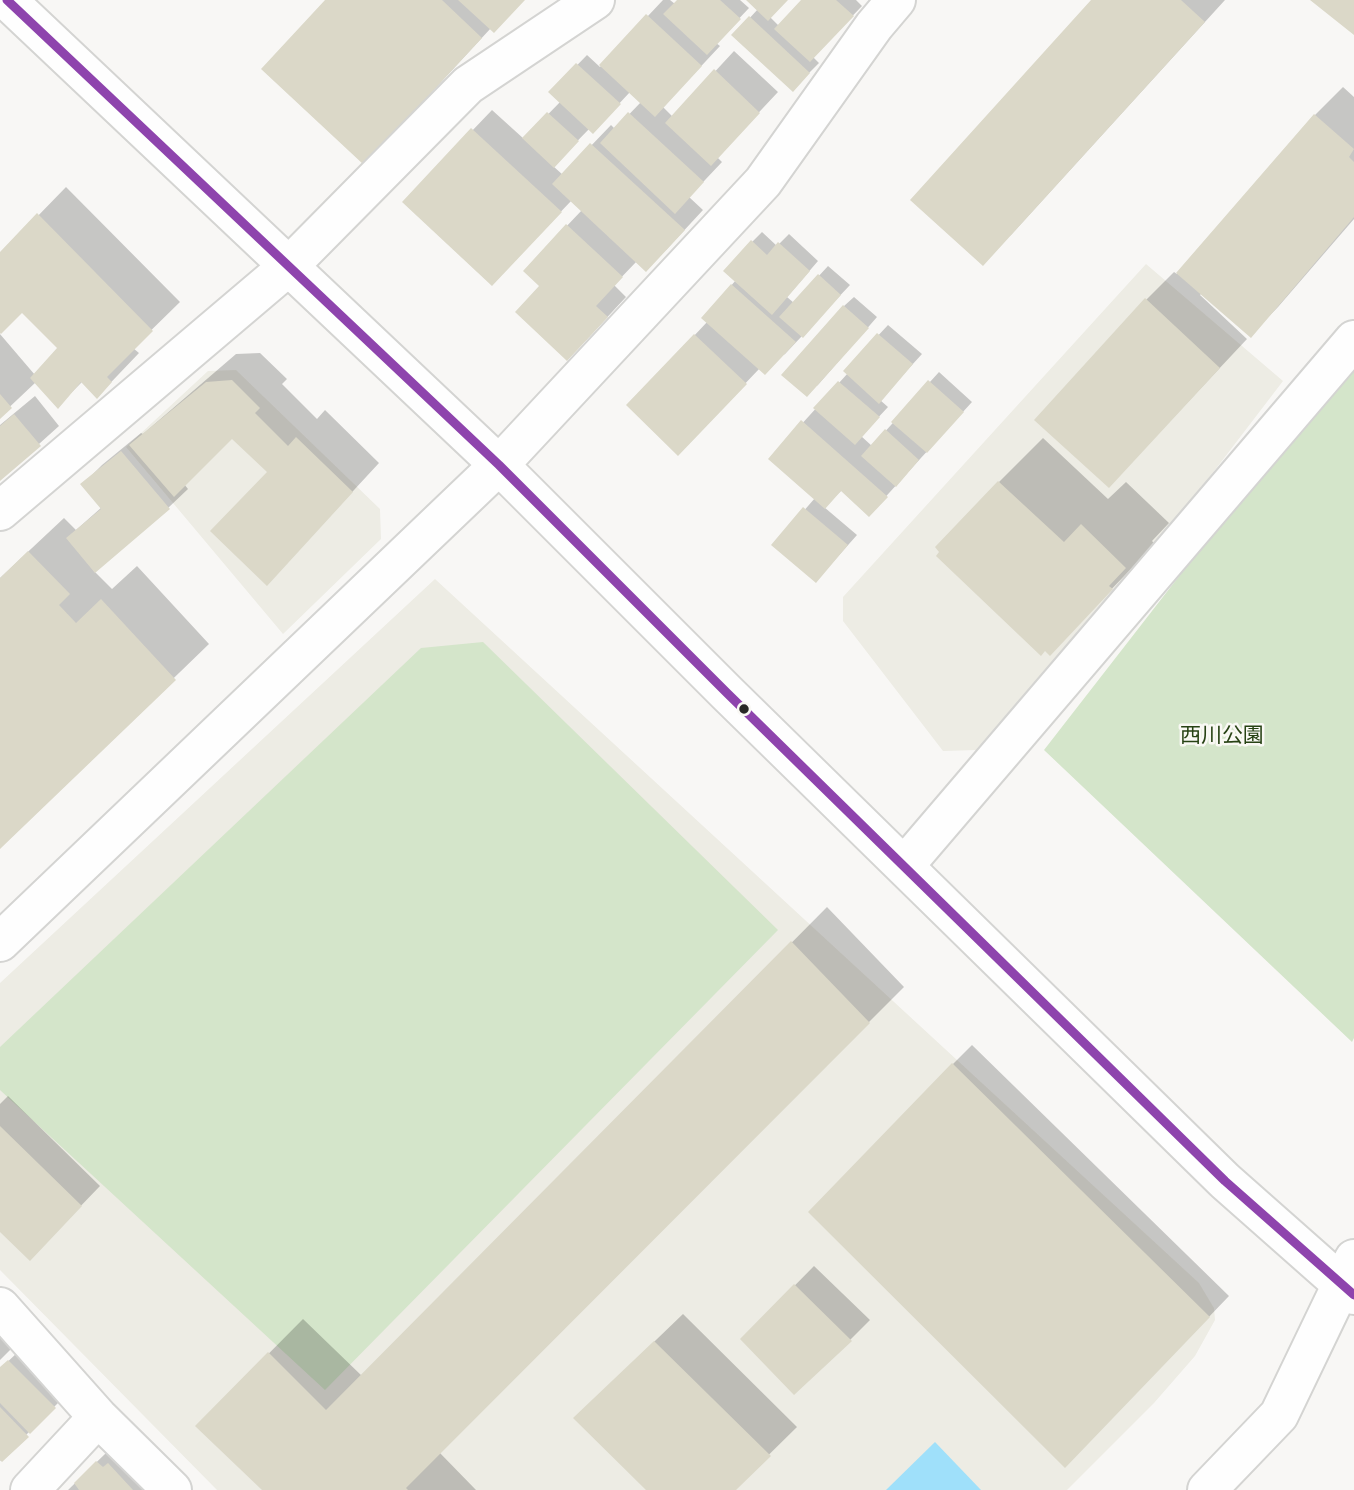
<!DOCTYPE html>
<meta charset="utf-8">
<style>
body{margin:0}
canvas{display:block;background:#f8f7f5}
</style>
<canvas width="1354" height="1490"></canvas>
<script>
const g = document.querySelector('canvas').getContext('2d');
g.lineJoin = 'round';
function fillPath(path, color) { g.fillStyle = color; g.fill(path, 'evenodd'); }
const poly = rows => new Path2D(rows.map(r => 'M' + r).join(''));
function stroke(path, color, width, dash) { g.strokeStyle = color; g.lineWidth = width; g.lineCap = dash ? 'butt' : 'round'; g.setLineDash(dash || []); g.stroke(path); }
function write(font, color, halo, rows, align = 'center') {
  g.font = font + ' "IBM Plex Sans","Noto Sans JP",sans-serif'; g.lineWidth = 5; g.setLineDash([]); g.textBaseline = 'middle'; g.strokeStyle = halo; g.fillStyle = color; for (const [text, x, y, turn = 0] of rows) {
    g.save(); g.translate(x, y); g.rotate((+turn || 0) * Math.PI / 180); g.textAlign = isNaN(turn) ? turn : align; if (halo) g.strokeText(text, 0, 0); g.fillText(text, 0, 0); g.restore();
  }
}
fillPath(poly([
 [1146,264,1283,381,1140,568,977,750,943,751,843,621,843,597],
 [236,370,380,509,381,539,283,634,126,447,208,371],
 [435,579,1199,1283,1214,1308,1215,1320,1195,1356,1154,1403,1067,1490,217,1490,0,1270,0,983]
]), '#edece4');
fillPath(poly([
 [1354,351,1354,1038,1352,1042,1044,750],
 [483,642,778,930,325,1390,0,1090,0,1047,421,648]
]), '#d4e5ca');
fillPath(poly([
 [935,1442,981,1490,886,1490]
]), '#9fe0fa');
fillPath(poly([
 [327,0,524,0,491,28,392,135],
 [663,0,670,0,675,4,679,0,740,0,749,8,716,43,720,46,663,107,673,117,734,51,778,92,717,157,722,162,689,197,703,210,666,250,637,261,614,285,626,297,586,340,542,286,525,270,582,210,572,200,511,264,404,202,492,110,524,139,561,101,551,92,587,55,600,67],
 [630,92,641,102,615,129,611,125,563,175,553,166,590,128,602,122],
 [748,0,786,0,770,17,779,26,803,0,856,0,862,6,813,57,819,63,793,89,734,35,758,9],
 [1094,0,1225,0,1010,236],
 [1343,87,1354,97,1354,219,1278,307,1251,335,1202,293,1200,295,1247,339,1109,486,1146,300,1174,272,1177,274,1315,115],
 [66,187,180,302,133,348,139,353,97,397,83,381,58,406,36,382,0,416,0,334,35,375,60,348,22,311,0,333,0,255],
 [762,232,777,246,789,234,818,261,787,297,794,303,828,266,850,285,785,354,760,368,697,434,629,405,708,321,704,317,736,280,752,242],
 [854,297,877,317,817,386,844,306],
 [888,325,922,354,880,400,888,407,861,436,872,446,939,372,972,402,869,515,842,490,824,507,857,535,825,571,774,545,815,498,770,459,848,373,845,371],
 [260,353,287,379,282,384,317,419,325,410,379,463,267,584,269,472,232,436,184,484,188,489,168,508,94,571,112,589,137,566,209,644,0,846,0,578,64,518,76,530,102,507,83,484,102,465,141,433,143,434,236,354],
 [35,396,59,426,0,479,0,425],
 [1043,438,1108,499,1126,482,1169,523,1152,541,1155,544,1050,653,999,482],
 [827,907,904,987,439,1452,476,1490,265,1490,197,1426,303,1319,362,1376],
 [972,1045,1229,1296,1084,1447,953,1064],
 [8,1096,100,1186,49,1239,0,1229,0,1104],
 [814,1266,870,1320,850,1340,742,1339],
 [683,1314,797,1427,733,1490,649,1490,604,1390],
 [0,1333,13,1347,0,1360],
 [19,1351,64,1397,0,1461,0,1369],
 [106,1453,113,1459,152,1490,68,1490]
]), '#0003');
fillPath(poly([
 [325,0,442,0,482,38,364,165,261,69],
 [458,0,525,0,494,33],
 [677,0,720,0,741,19,707,55,663,14],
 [746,0,788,0,768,21],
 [801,0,836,0,854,16,810,62,774,29],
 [1091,0,1181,0,1205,22,983,266,910,200],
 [1310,0,1354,0,1354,35],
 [646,14,702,66,655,117,599,65],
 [749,16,810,73,793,92,731,35],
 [576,63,621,104,593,134,548,92],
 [714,69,760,113,711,166,665,123],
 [547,112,579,141,554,168,522,138],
 [628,112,704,182,675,214,600,143],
 [1314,114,1354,149,1349,157,1354,162,1354,217,1251,338,1176,273],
 [471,128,562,212,492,286,402,202],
 [590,143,685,230,646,272,552,184],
 [37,213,153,331,107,377,112,382,97,399,81,382,58,409,30,378,57,348,22,313,1,334,0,333,0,252],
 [566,224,623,277,596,306,608,317,567,361,515,312,539,286,523,271],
 [751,240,767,255,778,242,810,271,772,315,723,271],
 [818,274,841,295,803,338,779,317],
 [731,284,796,342,765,375,701,318],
 [1145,298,1220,368,1109,488,1034,420],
 [843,305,869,328,807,397,781,375],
 [877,333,913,364,879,404,843,371],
 [694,334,747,384,678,456,626,405],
 [232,380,260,408,255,413,288,446,296,437,353,492,267,586,210,531,267,472,232,439,174,497,129,445,206,382],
 [928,380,964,412,927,453,891,422],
 [838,381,880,417,855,445,813,408],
 [0,394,12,408,0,419],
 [14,414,41,446,0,481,0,426],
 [801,420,888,497,869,517,841,491,825,509,768,459],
 [885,429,919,460,896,487,861,456],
 [121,451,170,509,95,573,66,538,101,509,80,484],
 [998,481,1064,542,1081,524,1126,568,1109,586,1113,589,1050,656,1045,651,1041,656,936,556,939,552,935,547],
 [803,507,848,545,816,583,771,545],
 [28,551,70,594,59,605,76,623,101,599,176,680,0,849,0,578],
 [791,941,870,1023,406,1488,408,1490,262,1490,195,1426,268,1352,326,1410],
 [952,1063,1210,1317,1065,1468,808,1212],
 [0,1126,82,1206,30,1261,0,1232],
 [794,1284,852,1341,794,1395,740,1339],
 [654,1341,771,1456,736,1490,646,1490,573,1418],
 [8,1360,56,1408,30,1434,0,1403,0,1367],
 [0,1407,29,1437,2,1462,0,1460],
 [96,1461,103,1467,108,1463,133,1490,79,1490,74,1483]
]), '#dbd8c8');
const minor = poly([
 [0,511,290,265,468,85,595,0],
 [905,865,1354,340],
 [0,942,499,465,763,182,874,26,896,0],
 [0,1307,98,1417,172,1490],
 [30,1490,98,1417]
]);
const tertiary = poly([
 [7,0,499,465,727,693,1225,1181,1354,1295],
 [1207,1490,1279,1415,1354,1259]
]);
stroke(minor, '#d4d4d2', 42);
stroke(tertiary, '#d4d4d2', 42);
stroke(minor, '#fefefe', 38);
stroke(tertiary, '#fefefe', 38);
stroke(poly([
 [7,0,499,465,727,693,1225,1181,1354,1295]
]), '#8e44ad', 9);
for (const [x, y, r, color] of [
 [744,709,6,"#282826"]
]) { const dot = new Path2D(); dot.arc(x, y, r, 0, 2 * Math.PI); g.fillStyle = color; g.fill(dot); stroke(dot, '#f9f8f4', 2.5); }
write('21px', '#274214', '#f9f8f4', [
 ["西川公園",1222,736]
]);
</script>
